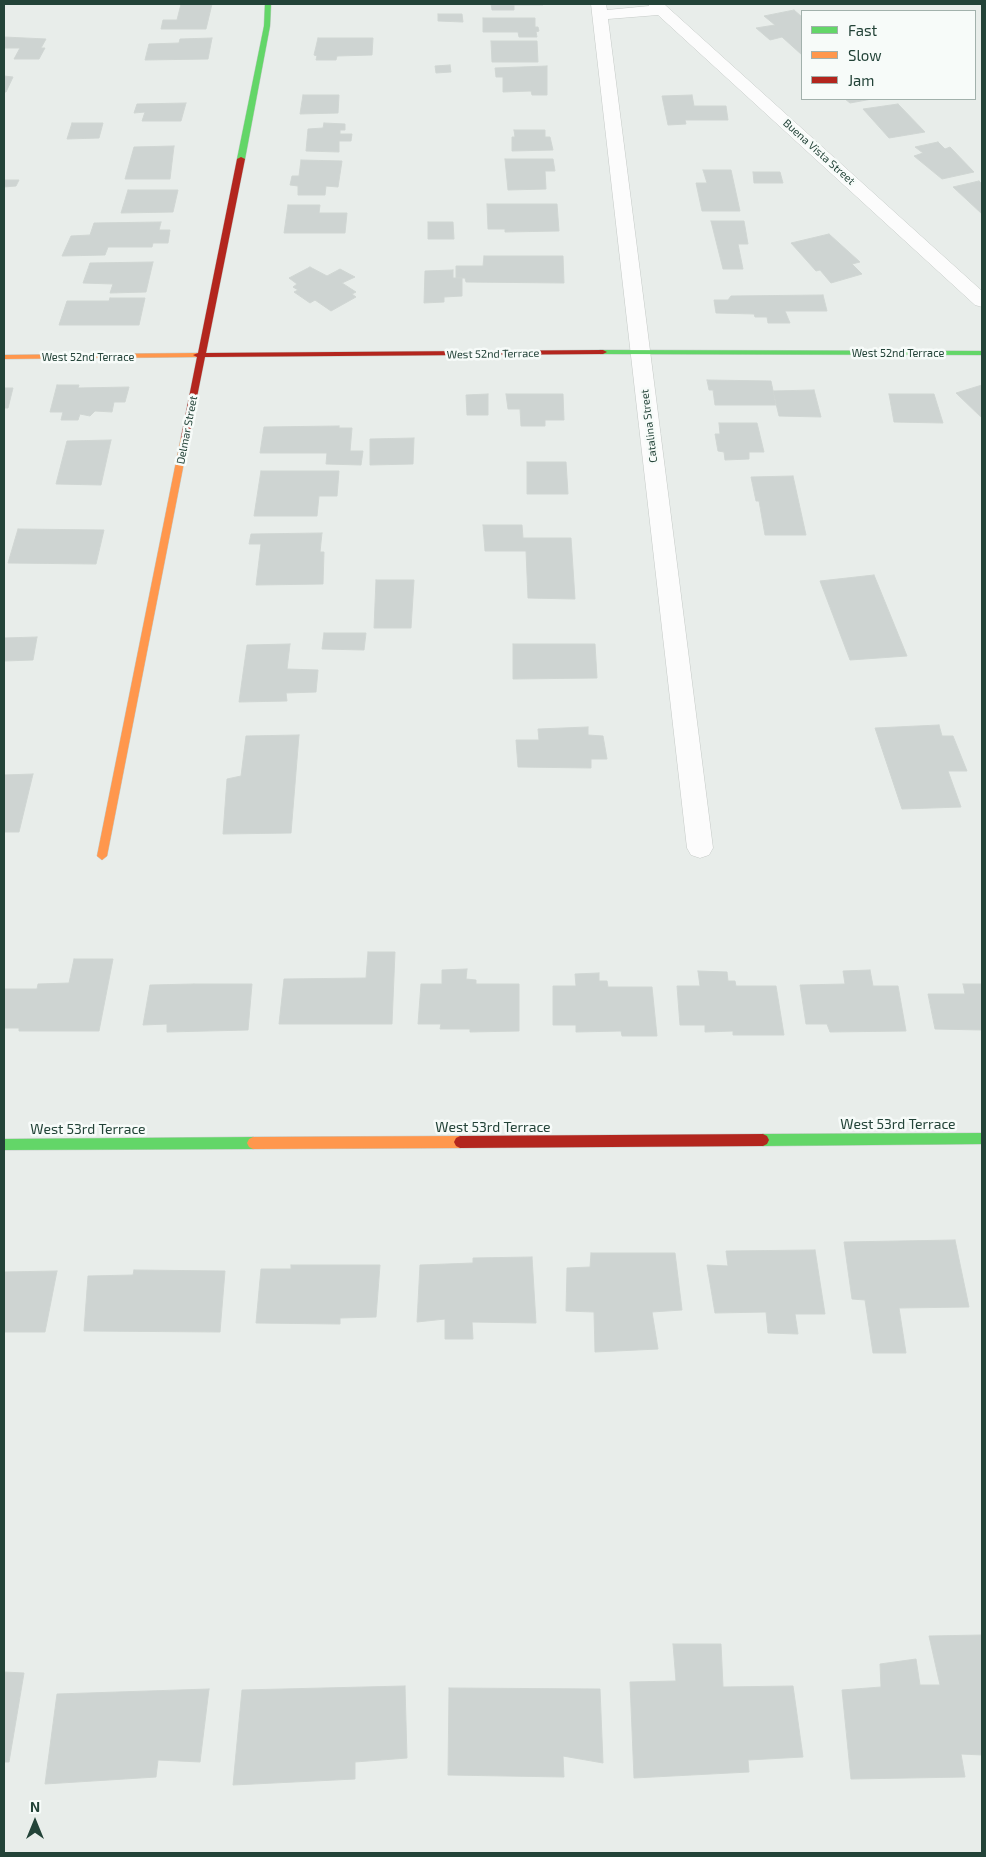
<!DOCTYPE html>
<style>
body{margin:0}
#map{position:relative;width:986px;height:1857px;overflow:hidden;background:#e8edea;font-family:"Exo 2",sans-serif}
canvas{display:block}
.frame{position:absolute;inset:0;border:5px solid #234338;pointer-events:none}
.legend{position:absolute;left:801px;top:10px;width:175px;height:90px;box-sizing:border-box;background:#f7fbf9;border:1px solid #a2b1ac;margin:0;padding:6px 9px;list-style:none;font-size:15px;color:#234338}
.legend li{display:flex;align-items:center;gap:10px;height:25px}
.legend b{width:25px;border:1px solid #a2b1ac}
.north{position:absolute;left:10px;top:1797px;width:50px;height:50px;-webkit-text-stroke:4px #f7fbf9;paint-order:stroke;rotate:0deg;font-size:14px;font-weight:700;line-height:20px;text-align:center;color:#234338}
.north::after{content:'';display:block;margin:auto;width:18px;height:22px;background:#234338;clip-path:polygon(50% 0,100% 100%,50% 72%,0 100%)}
</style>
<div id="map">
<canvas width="986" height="1857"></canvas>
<div class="frame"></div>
<ul class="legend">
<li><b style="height:6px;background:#63d668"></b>Fast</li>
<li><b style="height:6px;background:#ff974d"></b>Slow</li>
<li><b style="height:6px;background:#b3261e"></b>Jam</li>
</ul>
<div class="north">N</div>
</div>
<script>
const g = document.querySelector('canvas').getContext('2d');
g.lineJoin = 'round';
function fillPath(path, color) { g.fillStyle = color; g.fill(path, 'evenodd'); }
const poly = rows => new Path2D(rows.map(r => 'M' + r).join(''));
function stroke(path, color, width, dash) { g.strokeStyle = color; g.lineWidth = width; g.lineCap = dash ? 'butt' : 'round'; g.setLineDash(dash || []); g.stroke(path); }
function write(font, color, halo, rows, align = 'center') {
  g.font = font + ' "Exo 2",sans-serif'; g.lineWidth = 5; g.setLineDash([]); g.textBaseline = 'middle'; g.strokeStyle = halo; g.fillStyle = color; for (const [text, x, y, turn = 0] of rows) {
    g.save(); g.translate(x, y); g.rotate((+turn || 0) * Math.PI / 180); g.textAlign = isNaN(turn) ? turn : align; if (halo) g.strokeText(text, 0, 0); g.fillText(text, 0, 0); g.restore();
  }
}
const building = poly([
 [181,4,212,4,206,29,161,29,163,20,177,20,181,4],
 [491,4,543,4,543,5,514,5,514,10,492,10,491,4],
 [794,10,802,17,802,55,782,37,770,40,756,28,775,25,764,16,794,10],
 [438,14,462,14,463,22,438,21,438,14],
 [483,18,535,18,535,27,538,27,539,31,536,32,537,37,519,37,518,32,483,32,483,18],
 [4,37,46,39,41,48,45,48,39,59,14,59,20,48,4,48,4,37],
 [212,38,208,59,145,60,149,44,179,43,180,39,212,38],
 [318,38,373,38,372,55,337,56,336,60,316,60,317,56,314,55,318,38],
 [491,41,537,41,538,62,492,62,491,41],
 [450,65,451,72,436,73,435,66,450,65],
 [547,66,547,95,532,95,531,91,503,92,503,77,496,77,495,68,547,66],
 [4,76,13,77,6,92,4,92,4,76],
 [303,95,339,95,338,113,300,114,303,95],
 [692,95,694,106,726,106,728,120,685,120,686,124,668,125,662,96,692,95],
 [845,99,872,99,850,103,845,99],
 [186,103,181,121,142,121,145,112,134,113,137,104,186,103],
 [898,104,925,132,889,138,863,109,898,104],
 [72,123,103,123,99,138,67,139,72,123],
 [324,123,345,124,345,130,340,130,340,134,352,134,351,141,339,141,339,152,306,151,308,129,323,128,324,123],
 [514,130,545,130,545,137,550,137,553,150,512,151,512,137,515,137,514,130],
 [938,142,945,149,950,147,974,172,942,179,914,156,923,153,915,147,938,142],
 [174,146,170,179,125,179,134,147,174,146],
 [505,159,553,159,555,171,545,171,546,189,508,190,505,159],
 [301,160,342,161,338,187,326,186,325,195,298,195,298,186,290,185,292,176,299,176,301,160],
 [703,170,731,170,740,211,702,211,696,183,707,183,703,170],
 [753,172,780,172,783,183,754,183,753,172],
 [4,180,19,180,16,186,4,187,4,180],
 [979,181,982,184,982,214,953,187,979,181],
 [128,190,178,190,173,212,121,213,128,190],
 [487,204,557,204,559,231,505,232,505,229,488,229,487,204],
 [288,205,320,205,319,213,347,213,345,233,284,233,288,205],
 [711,221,744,221,748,244,738,244,743,269,723,269,711,221],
 [161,222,159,230,170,230,168,243,153,243,152,247,108,247,105,255,62,256,71,236,90,235,94,223,161,222],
 [428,222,453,222,454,239,428,239,428,222],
 [829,234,860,262,852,264,862,274,831,283,820,270,816,271,791,243,829,234],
 [484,256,563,256,564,283,466,282,465,278,456,278,456,266,483,266,484,256],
 [153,262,146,292,110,293,113,284,83,283,90,263,153,262],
 [310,267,327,276,340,269,355,277,342,283,356,292,352,294,356,297,331,311,315,300,310,303,294,292,298,290,293,287,297,284,289,278,310,267],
 [453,270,453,278,462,278,462,296,444,297,444,302,424,303,425,271,453,270],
 [823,295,827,311,785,311,790,323,768,323,767,317,755,317,754,314,716,313,714,300,728,300,731,296,823,295],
 [110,298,145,298,139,325,59,325,67,301,109,301,110,298],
 [707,380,771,381,776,405,715,405,713,390,709,390,707,380],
 [57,385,79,385,78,388,129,387,125,402,114,402,112,412,95,411,90,416,80,414,78,420,61,420,63,412,50,412,57,385],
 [982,385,982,418,956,393,982,385],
 [4,388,13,388,8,408,4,408,4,388],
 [814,390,821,417,779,416,773,391,814,390],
 [488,394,488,415,467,415,466,395,488,394],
 [506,394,563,394,564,420,545,420,545,426,521,426,520,409,508,409,506,394],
 [889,394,934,394,943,423,894,422,889,394],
 [719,423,757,423,764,452,749,452,749,459,725,460,724,452,718,451,715,434,720,434,719,423],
 [339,426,339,428,352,428,350,451,363,451,361,465,326,464,327,453,260,453,264,427,339,426],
 [414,438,413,464,370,465,370,439,414,438],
 [111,440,101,485,56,484,67,441,111,440],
 [527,462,566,462,568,494,527,494,527,462],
 [261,471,339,471,337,496,319,496,317,516,254,516,261,471],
 [793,476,806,535,765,535,759,501,756,501,751,477,793,476],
 [483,525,522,525,523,538,571,538,575,599,528,598,526,551,485,551,483,525],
 [18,529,104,530,96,564,8,563,18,529],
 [322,533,320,552,324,552,323,584,256,585,261,544,249,544,251,534,322,533],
 [874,575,907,656,850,660,820,581,874,575],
 [376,580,414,580,411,628,374,628,376,580],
 [324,633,366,633,364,650,322,649,324,633],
 [37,637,33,660,4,661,4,638,37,637],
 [290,644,287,669,318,670,316,692,286,693,287,701,239,702,247,645,290,644],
 [513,644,595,644,597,678,513,679,513,644],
 [939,725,942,736,953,736,967,771,948,771,961,807,902,809,875,728,939,725],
 [588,727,588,735,603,736,607,759,591,759,591,768,518,767,516,740,539,740,538,729,588,727],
 [299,735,291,833,223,834,227,779,241,776,246,736,299,735],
 [33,774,19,832,4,832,4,775,33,774],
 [368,952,395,952,392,1024,279,1024,284,979,366,978,368,952],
 [74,959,113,959,99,1031,19,1031,19,1028,4,1028,4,989,37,989,38,984,69,983,74,959],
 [467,969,466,979,476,980,476,984,519,984,519,1031,470,1032,470,1029,440,1029,441,1024,418,1024,421,984,442,984,442,970,467,969],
 [870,970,873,986,898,986,906,1031,830,1032,827,1024,806,1024,800,985,845,984,843,971,870,970],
 [698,971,727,972,728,981,735,981,736,986,776,986,784,1035,733,1035,733,1031,705,1032,705,1025,680,1025,677,986,700,986,698,971],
 [599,973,599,981,607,981,608,987,652,987,657,1036,622,1036,621,1031,576,1032,576,1025,553,1025,553,986,576,986,575,974,599,973],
 [194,984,252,984,248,1030,167,1032,167,1024,143,1025,150,985,194,984],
 [963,984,982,984,982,1030,935,1029,928,994,965,994,963,984],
 [955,1240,969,1307,899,1308,906,1353,873,1353,865,1300,852,1299,844,1242,955,1240],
 [815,1250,825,1314,795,1314,798,1334,768,1333,766,1312,715,1313,707,1265,728,1266,726,1251,815,1250],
 [591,1253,675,1253,682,1310,652,1312,658,1349,595,1352,594,1312,566,1311,567,1268,590,1267,591,1253],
 [532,1257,536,1323,472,1322,473,1339,445,1339,445,1319,417,1322,420,1265,473,1263,473,1258,532,1257],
 [291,1265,380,1265,376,1317,340,1318,340,1324,256,1323,261,1269,291,1269,291,1265],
 [134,1270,225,1271,220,1332,84,1331,88,1276,133,1275,134,1270],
 [57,1271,45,1332,4,1332,4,1272,57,1271],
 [982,1635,982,1755,961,1754,965,1777,851,1779,842,1690,881,1687,880,1664,916,1659,920,1685,940,1685,929,1636,982,1635],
 [673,1644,721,1644,723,1687,793,1686,803,1757,748,1760,749,1772,634,1778,630,1682,676,1681,673,1644],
 [4,1672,24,1673,9,1762,4,1762,4,1672],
 [405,1686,407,1758,355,1762,355,1779,233,1785,242,1690,405,1686],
 [449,1688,600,1689,603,1763,563,1756,564,1777,448,1775,449,1688],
 [209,1689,200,1762,158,1760,156,1777,45,1784,57,1694,209,1689]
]);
fillPath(building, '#ced4d2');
stroke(building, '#d0d6d3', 1);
const street = poly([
 [591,4,606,4,607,10,649,6,648,4,664,4,982,291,982,307,975,305,658,15,608,19,713,848,709,855,700,858,691,855,687,848,591,4]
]);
const fast = poly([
 [265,4,271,4,270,26,245,159,241,161,237,159,264,26,265,4],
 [600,350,982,351,982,355,603,354,600,354,600,350],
 [763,1134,982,1133,982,1144,763,1146,759,1144,757,1140,759,1136,763,1134],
 [253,1137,257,1139,259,1143,257,1147,253,1149,4,1150,4,1139,253,1137]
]);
const slow = poly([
 [197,353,200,353,200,357,4,359,4,355,197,353],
 [185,434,189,437,107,856,102,860,97,856,181,437,185,434],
 [460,1136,464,1138,466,1142,464,1146,460,1148,253,1149,249,1147,247,1143,249,1139,253,1137,460,1136]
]);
const jam = poly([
 [241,157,245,159,206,353,603,350,607,352,603,354,205,357,189,437,185,440,182,439,181,437,197,357,193,355,198,353,237,159,241,157],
 [763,1134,767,1136,769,1140,767,1144,763,1146,460,1148,456,1146,454,1142,456,1138,460,1136,763,1134]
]);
stroke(street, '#c5cac7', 1);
stroke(fast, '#c3cbc7', 1);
stroke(slow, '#c3cbc7', 1);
stroke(jam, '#c3cbc7', 1);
fillPath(street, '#fcfcfc');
fillPath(fast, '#63d668');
fillPath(slow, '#ff974d');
fillPath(jam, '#b3261e');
write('11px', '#234338', '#f7fbf9', [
 ["Buena Vista Street",819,152,42],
 ["West 52nd Terrace",898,353],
 ["West 52nd Terrace",493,354,-1],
 ["West 52nd Terrace",88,357],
 ["Catalina Street",649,426,-97],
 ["Delmar Street",187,430,-79]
]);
write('14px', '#234338', '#f7fbf9', [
 ["West 53rd Terrace",898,1124],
 ["West 53rd Terrace",493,1127],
 ["West 53rd Terrace",88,1129]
]);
</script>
